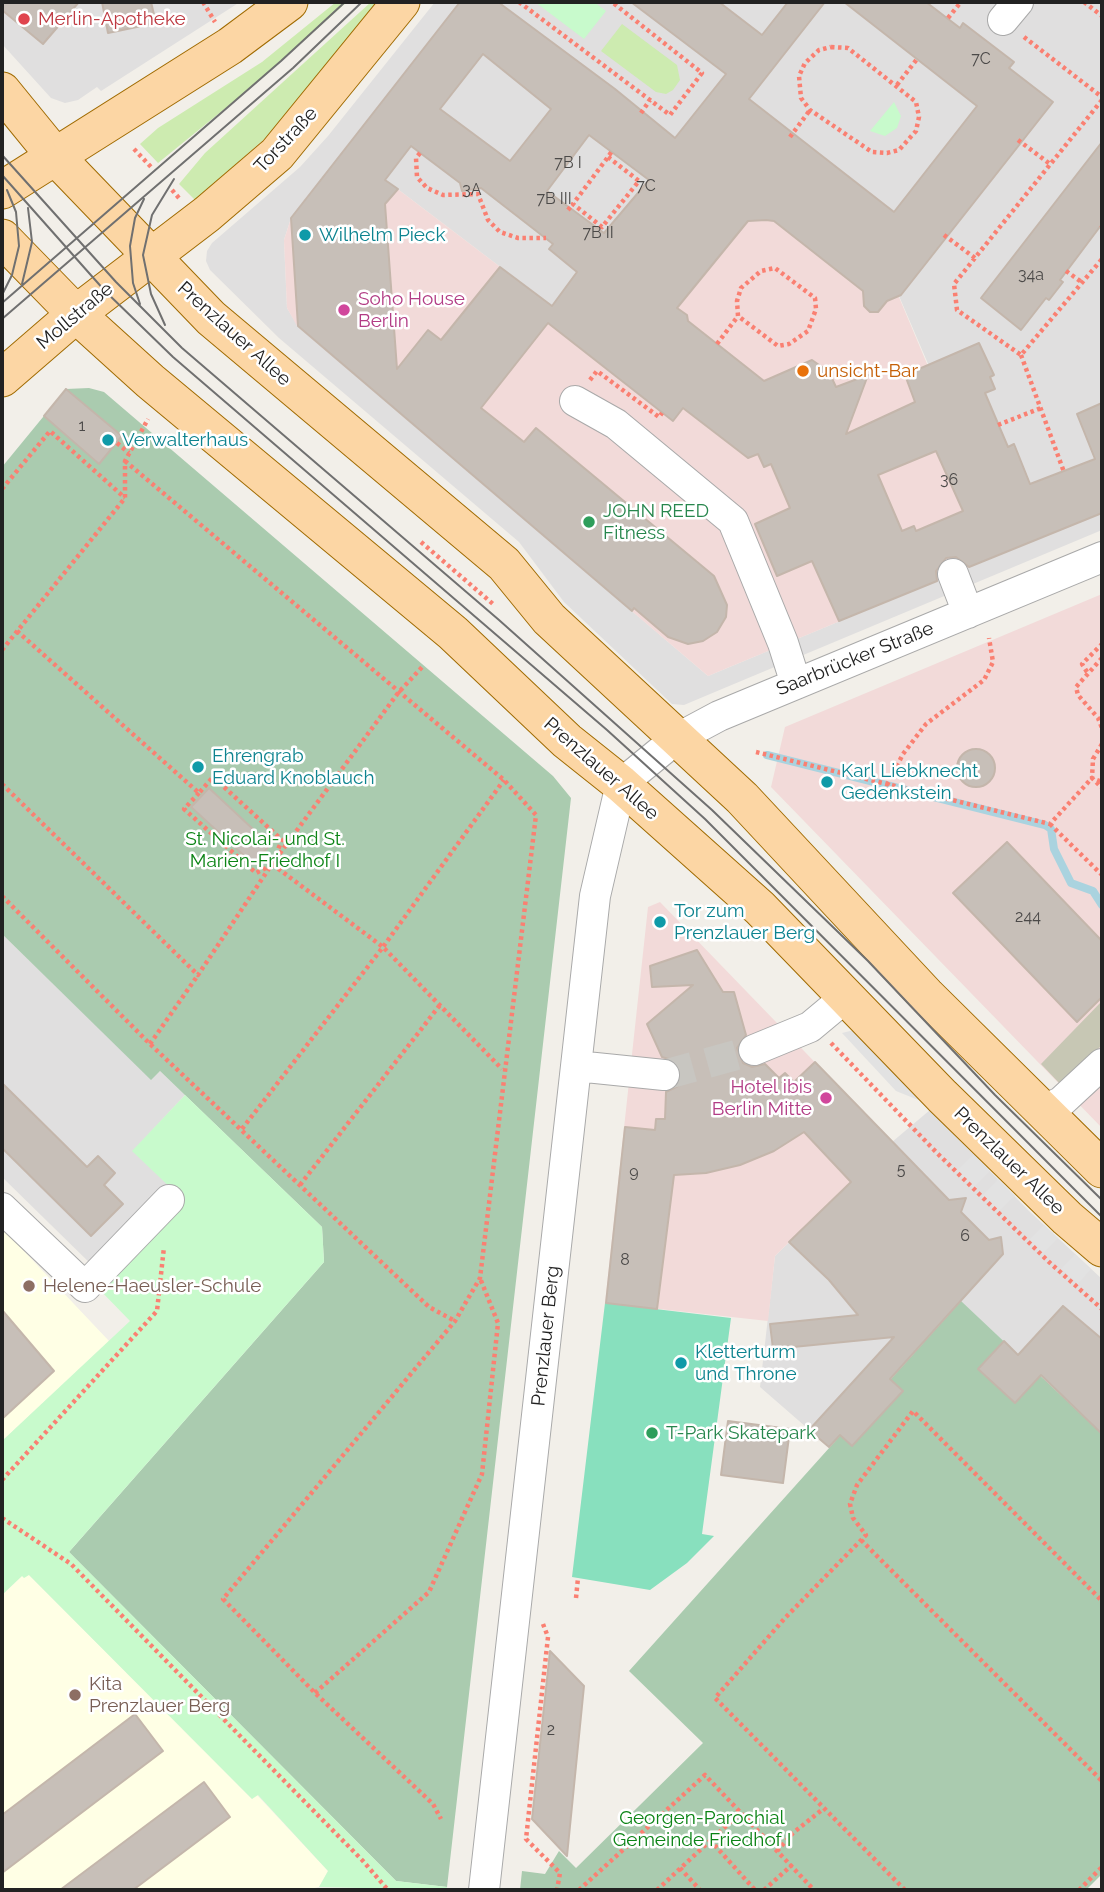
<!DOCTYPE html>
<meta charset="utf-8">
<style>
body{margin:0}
#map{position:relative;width:1104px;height:1892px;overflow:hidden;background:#f2efe9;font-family:Raleway,sans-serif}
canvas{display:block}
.frame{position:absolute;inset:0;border:4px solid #222;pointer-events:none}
</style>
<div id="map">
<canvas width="1104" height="1892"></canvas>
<div class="frame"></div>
</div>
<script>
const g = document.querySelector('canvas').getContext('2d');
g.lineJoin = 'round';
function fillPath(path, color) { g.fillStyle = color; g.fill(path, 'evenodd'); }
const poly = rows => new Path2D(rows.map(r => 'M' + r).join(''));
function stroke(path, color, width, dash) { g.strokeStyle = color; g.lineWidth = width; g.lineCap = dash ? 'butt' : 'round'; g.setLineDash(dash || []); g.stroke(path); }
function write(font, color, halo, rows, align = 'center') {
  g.font = font + ' Raleway,sans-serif'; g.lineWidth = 5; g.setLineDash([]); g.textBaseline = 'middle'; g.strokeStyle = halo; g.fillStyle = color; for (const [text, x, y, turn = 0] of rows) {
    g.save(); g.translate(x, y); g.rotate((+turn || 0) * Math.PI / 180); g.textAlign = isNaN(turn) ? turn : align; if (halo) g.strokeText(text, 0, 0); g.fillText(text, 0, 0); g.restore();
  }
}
fillPath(poly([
 [2,2,240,2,101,91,97,87,78,100,65,103,51,98,2,44],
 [435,2,1102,2,1102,530,722,689,684,705,672,704,564,602,519,542,279,338,210,270,206,261,207,251,212,243,300,167,328,136],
 [345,149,574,323,899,296,929,366,953,574,708,676,298,326,287,308,284,240,291,218],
 [2,934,151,1079,160,1071,185,1095,133,1151,177,1193,98,1271,2,1177],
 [930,1110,1029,1211,1102,1279,1102,1434,961,1302,829,1447,760,1387,775,1256,892,1142]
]), '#e0dfdf');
fillPath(poly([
 [723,134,896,290,1006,552,708,676,297,326,287,308,284,240,291,218,345,149,574,323],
 [1102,594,1102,1128,771,787,785,727],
 [660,902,892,1142,775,1256,768,1321,605,1303,648,907]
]), '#f2dad9');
fillPath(poly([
 [4,1230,109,1341,2,1441,2,1232],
 [28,1574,252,1799,257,1795,328,1871,319,1887,306,1890,2,1890,2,1595,22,1576]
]), '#ffffe5');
fillPath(poly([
 [1102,1001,1102,1045,1061,1085,1041,1064]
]), '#c7c7b4');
fillPath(poly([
 [336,2,347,2,259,81,158,163,140,144,158,128,262,62],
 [371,2,386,2,287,119,195,200,179,184,205,153],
 [622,24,677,65,680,80,673,90,666,94,656,92,601,51]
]), '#cdebb0');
fillPath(poly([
 [89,388,104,392,553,776,571,798,447,1887,396,1881,69,1552,324,1262,322,1227,160,1071,151,1080,2,934,2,467,66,389],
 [961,1301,1102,1434,1102,1874,1086,1890,520,1890,522,1871,545,1874,559,1851,576,1868,703,1743,629,1671]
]), '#aacbaf');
fillPath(poly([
 [535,2,594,2,606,11,584,39],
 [894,102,901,116,897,128,885,136,870,131],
 [185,1095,322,1227,324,1262,69,1552,396,1881,447,1887,446,1890,319,1887,328,1871,258,1795,252,1799,29,1575,24,1578,22,1576,2,1595,2,1441,130,1321,97,1287,176,1193,132,1151]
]), '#c8facc');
fillPath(poly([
 [605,1303,731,1318,702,1534,714,1536,687,1563,650,1590,572,1577]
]), '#88e0be');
fillPath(poly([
 [854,1030,926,1103,896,1091,842,1033],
 [974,1154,990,1171,973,1188,956,1171],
 [998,1179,1015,1196,998,1212,982,1196],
 [1044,1225,1058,1238,1042,1255,1028,1241],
 [1075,1254,1091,1269,1078,1284,1061,1269]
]), '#e2e2e2');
stroke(poly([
 [767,755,1045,825,1051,829,1054,849,1071,883,1093,891,1102,905]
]), '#aad3df', 8);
const building = poly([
 [2,2,79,2,43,44,2,10,2,2],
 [102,2,151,2,156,23,108,33,102,2],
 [460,2,498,2,615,89,675,138,726,74,631,2,719,2,762,35,788,2,825,2,749,99,894,212,977,106,844,2,926,2,960,28,963,23,1014,62,1009,68,1053,102,901,295,887,301,878,312,870,312,864,306,863,291,774,221,766,220,748,221,677,308,687,315,688,321,764,381,812,360,829,372,836,387,868,375,846,434,915,402,905,375,979,343,994,375,990,377,995,389,985,393,1008,447,1014,444,1030,484,1095,459,1077,414,1102,403,1102,513,969,567,956,557,946,558,936,571,937,581,839,621,812,561,777,576,755,524,790,508,771,464,764,467,758,454,748,458,683,408,673,421,548,323,481,408,524,442,536,428,714,576,727,605,726,617,717,632,703,641,688,644,668,637,634,608,632,611,298,326,291,218,460,2],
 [483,54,551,109,510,161,440,109,483,54],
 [589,135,649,180,604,233,547,191,589,135],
 [411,146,460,183,462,191,481,188,553,244,549,249,577,272,552,306,500,267,441,340,428,330,397,369,385,204,398,189,385,180,411,146],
 [936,451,963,511,916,531,914,526,902,531,878,475,936,451],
 [1102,142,1102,224,1060,280,1063,282,1049,300,1046,298,1021,330,981,298,1102,142],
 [66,389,122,436,99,464,44,416,66,389],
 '957 768a19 19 0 1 1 38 0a19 19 0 1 1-38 0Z',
 [209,788,270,845,253,864,191,807,209,788],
 [1007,842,1102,941,1102,997,1077,1022,953,893,1007,842],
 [697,950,723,992,734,992,746,1035,737,1048,743,1063,752,1067,765,1064,779,1078,785,1073,794,1082,815,1062,949,1200,966,1198,961,1212,989,1240,1001,1237,1003,1254,890,1379,903,1391,852,1446,840,1435,829,1447,809,1430,894,1337,773,1349,770,1324,858,1315,829,1280,789,1242,851,1182,804,1132,774,1151,740,1165,706,1173,674,1175,657,1309,606,1303,625,1127,655,1130,656,1119,665,1119,666,1092,678,1086,681,1077,675,1061,662,1057,647,1024,693,985,652,987,650,966,697,950],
 [2,1083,87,1167,98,1156,115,1173,104,1185,123,1204,91,1236,2,1148,2,1083],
 [1063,1306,1102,1339,1102,1434,1041,1375,1015,1403,978,1369,1004,1341,1018,1355,1063,1306],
 [2,1310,54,1371,2,1419,2,1310],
 [728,1421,790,1429,783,1483,721,1475,728,1421],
 [550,1651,584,1686,567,1856,532,1819,550,1651],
 [135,1714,163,1751,2,1873,2,1815,135,1714],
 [204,1782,230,1817,133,1890,60,1890,204,1782]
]);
fillPath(building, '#c7bfb8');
stroke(building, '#c4b6ab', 2);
stroke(poly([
 [664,1075,754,1050]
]), '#c8c6c1', 30, [30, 15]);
const minor = poly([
 [1003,20,1018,2],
 [575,401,616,424,733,521,783,643,796,684],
 [953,574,968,613],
 [754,1050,810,1027,846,997],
 [576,1066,664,1075],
 [1043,1110,1061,1102,1102,1064],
 [2,1208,85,1287,169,1200],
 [484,1890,595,896,621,784,676,739,719,716,1102,557]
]);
const major = poly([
 [2,91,55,156,211,318,504,564,549,619,742,798,926,995,1102,1169],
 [2,190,230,46,289,2],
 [2,238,76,314,150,381,453,633,567,741,621,784,760,908,942,1096,1067,1218,1102,1248],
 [2,378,76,314,207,214,277,154,401,2]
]);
stroke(minor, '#a9a9a9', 32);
stroke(major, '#a06b00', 39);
stroke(poly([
 [203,2,215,22],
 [519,2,670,115,702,73,612,2],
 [1084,2,1102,16],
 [948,18,961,2],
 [1024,37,1102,97],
 [831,47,848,48,916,102,919,117,916,131,899,150,887,153,872,152,810,110,801,98,799,76,805,63,819,50,831,47],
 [897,85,917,59],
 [1102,100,954,284,957,310,1021,355,1102,259],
 [641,113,650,100],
 [790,137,810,110],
 [1018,140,1050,164],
 [134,149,152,168],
 [420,153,416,158,417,177,427,188,443,195,478,194,488,220,500,232,518,238,546,238],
 [608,157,639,181,602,227,573,204,608,157,612,151],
 [172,190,179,198],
 [568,210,573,204],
 [1101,225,1102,226],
 [944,235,975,258],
 [1066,271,1083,283],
 [717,344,738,316,737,301,741,288,761,271,775,268,815,298,816,309,808,331,789,344,778,346,738,316],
 [1021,355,1064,472],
 [590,380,597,371,659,417,662,413],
 [998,425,1041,408],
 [117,443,129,453],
 [125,461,504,780,536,815,480,1278,455,1321,223,1599,315,1693,433,1804,441,1819],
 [2,489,50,431,125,498],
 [421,542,493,604],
 [17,631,199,793,213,777,282,840,272,864,383,947,502,1069],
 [2,650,125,498,125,461,148,419],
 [1102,658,1076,687,1078,695,1098,718,1102,728],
 [1087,672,1082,664,1102,644],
 [1102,744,1093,759,1092,778,1102,782],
 [756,752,1050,824,1092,778,1102,788],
 [2,784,198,975,272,864,398,693,424,665],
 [887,785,903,754,926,724,984,680,993,662,989,638],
 [199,793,184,809,256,873,272,865],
 [1050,824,1102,875],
 [2,896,150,1044,429,1307,455,1321],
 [831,1043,937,1153,1049,1262,1102,1309],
 [150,1044,198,975],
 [242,1129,383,947,504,780],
 [300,1185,440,1005],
 [2,1480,157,1311,164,1247],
 [2,1518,71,1564,363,1861,388,1890],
 [861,1540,1102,1781],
 [576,1598,578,1578],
 [543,1624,548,1637,526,1839,560,1873,557,1890],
 [315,1693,429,1592,482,1474,498,1323,480,1278],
 [710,1840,755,1890],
 [777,1851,793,1833,823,1809],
 [680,1868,700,1890],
 [579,1890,705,1775,814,1890],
 [657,1890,740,1813],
 [764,1890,792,1865],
 [905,1890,715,1698,785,1618,866,1535,853,1518,850,1504,857,1485,913,1411,1102,1601],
 [1079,1890,1102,1867]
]), '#fa8072', 4.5, [3.5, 3.5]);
stroke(minor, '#fff', 30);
stroke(major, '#fcd6a4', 37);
stroke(poly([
 [2,155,116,282,182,348,499,620,712,810,868,961,995,1095,1102,1200],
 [2,175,105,291,173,357,607,730,705,819,1102,1217],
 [22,284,32,242,28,208],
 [2,295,12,275,19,246,16,212,7,190],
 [2,303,281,61,345,2],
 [140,304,133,283,130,246,135,218,144,199],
 [2,319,293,68,362,2],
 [165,325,151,294,143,255,152,215,174,179]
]), '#707070', 2);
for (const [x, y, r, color] of [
 [24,19,7,"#e0444e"],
 [305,235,7,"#0f9aa8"],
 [344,310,7,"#d1479c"],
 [803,371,7,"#e8710a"],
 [108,440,7,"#0f9aa8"],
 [589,522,7,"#2e9e5b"],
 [198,767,7,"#0f9aa8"],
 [827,782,7,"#0f9aa8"],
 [660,922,7,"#0f9aa8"],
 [826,1098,7,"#d1479c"],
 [29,1286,7,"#8d6e63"],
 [681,1363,7,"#0f9aa8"],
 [652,1433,7,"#2e9e5b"],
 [75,1695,7,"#8d6e63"]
]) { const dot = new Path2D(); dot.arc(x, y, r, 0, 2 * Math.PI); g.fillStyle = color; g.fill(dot); stroke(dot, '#fff', 2.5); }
write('16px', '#4b4948', null, [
 ["7C",981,59],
 ["7B I",568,163],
 ["7C",646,186],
 ["3A",472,190],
 ["7B III",554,199],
 ["7B II",598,233],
 ["34a",1031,275],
 ["1",82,426],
 ["36",949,480],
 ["244",1028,917],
 ["5",901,1170],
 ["9",634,1172],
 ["6",965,1236],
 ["8",625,1260],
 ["2",551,1730]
]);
write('19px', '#be3a42', '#fff', [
 ["Merlin-Apotheke",38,19]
], 'left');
write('19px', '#222', '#fff', [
 ["Torstraße",286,140,-47],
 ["Mollstraße",75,316,-40],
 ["Prenzlauer Allee",234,334,42],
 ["Saarbrücker Straße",855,659,-22],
 ["Prenzlauer Allee",601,769,41],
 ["Prenzlauer Allee",1009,1161,44],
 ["Prenzlauer Berg",546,1336,-84]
]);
write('19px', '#0d838f', '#fff', [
 ["Wilhelm Pieck",319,235],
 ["Verwalterhaus",122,440],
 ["Ehrengrab",212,756],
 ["Eduard Knoblauch",212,778],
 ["Karl Liebknecht",841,771],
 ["Gedenkstein",841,793],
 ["Tor zum",674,911],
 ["Prenzlauer Berg",674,933],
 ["Kletterturm",695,1352],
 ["und Throne",695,1374]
], 'left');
write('19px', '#b23c85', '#fff', [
 ["Soho House",358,299],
 ["Berlin",358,321],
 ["Hotel ibis",812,1087,"right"],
 ["Berlin Mitte",812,1109,"right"]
], 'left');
write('19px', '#c56008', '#fff', [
 ["unsicht-Bar",817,371]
], 'left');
write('19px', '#27864d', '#fff', [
 ["JOHN REED",603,511],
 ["Fitness",603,533],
 ["T-Park Skatepark",666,1433]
], 'left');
write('19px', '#0c8416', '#fff', [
 ["St. Nicolai- und St.",265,839],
 ["Marien-Friedhof I",265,861],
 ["Georgen-Parochial",702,1818],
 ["Gemeinde Friedhof I",702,1840]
]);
write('19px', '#785e54', '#fff', [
 ["Helene-Haeusler-Schule",43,1286],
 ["Kita",89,1684],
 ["Prenzlauer Berg",89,1706]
], 'left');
</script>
